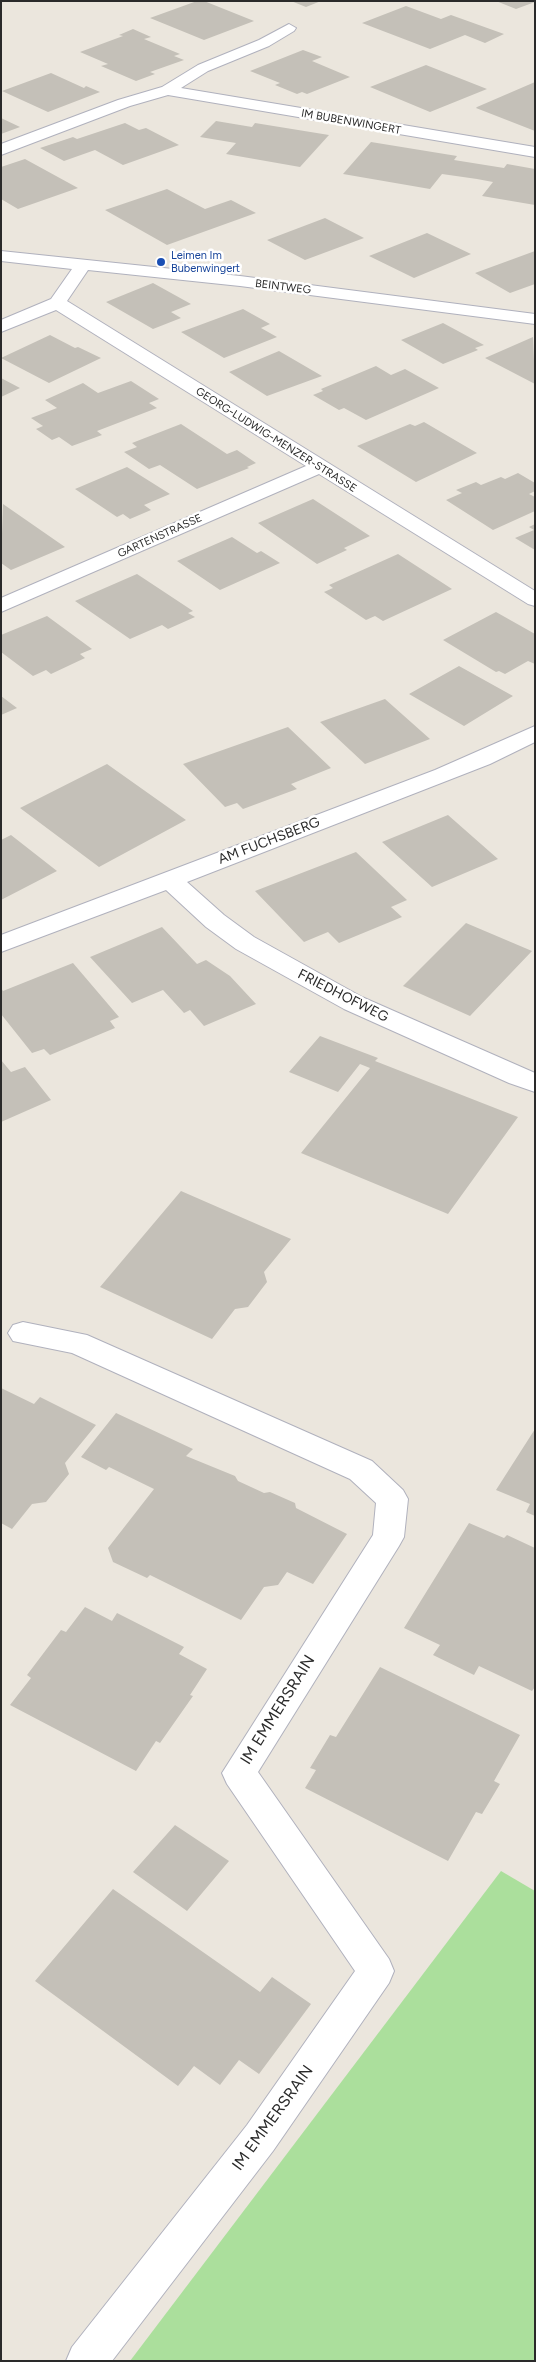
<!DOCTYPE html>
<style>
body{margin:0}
#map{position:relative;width:536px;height:2362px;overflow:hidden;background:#ebe6dd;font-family:Figtree,sans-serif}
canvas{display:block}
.frame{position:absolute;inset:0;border:2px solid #2a2a2a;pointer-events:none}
</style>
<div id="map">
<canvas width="536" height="2362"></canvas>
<div class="frame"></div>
</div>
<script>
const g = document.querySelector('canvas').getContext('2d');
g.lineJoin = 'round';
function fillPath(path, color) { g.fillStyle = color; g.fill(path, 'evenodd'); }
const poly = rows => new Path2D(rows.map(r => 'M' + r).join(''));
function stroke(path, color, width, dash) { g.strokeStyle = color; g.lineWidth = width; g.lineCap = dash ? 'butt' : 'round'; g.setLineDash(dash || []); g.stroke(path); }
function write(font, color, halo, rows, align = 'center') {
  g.font = font + ' Figtree,sans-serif'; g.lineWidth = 5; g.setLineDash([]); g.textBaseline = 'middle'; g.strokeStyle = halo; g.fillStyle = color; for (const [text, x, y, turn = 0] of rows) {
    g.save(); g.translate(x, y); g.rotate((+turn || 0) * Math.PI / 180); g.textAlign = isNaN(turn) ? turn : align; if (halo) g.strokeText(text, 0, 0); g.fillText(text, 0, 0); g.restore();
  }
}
fillPath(poly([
 [501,1871,535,1891,535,2361,130,2361]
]), '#abdf9c');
fillPath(poly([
 [197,1,204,1,254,21,204,40,150,18],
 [291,1,321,1,306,7],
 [496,1,535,1,535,2,516,9],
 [406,6,441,19,451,15,504,34,485,43,465,35,430,49,362,23],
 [133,29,151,37,144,39,180,54,174,56,184,60,150,72,155,74,136,81,101,66,108,64,80,52,123,36,119,35],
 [303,50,322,57,312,61,350,77,307,94,302,92,297,94,275,85,280,83,250,71],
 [426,65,487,89,430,112,370,87],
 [51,73,84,88,86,86,100,92,48,112,2,91],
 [535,82,535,131,476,108,477,107],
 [1,118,20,127,1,134],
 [216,121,252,127,255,123,329,135,300,167,226,154,236,143,200,137],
 [125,123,139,130,146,128,179,145,123,165,95,150,64,161,40,148,73,137,77,139],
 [371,142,457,156,454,160,504,168,507,164,535,169,535,205,482,196,493,182,477,179,442,174,430,189,343,174],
 [25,159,78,188,18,209,1,199,1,167],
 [167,189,205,209,231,200,256,213,167,245,105,210],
 [325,218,364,238,305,260,267,240],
 [427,233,471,254,414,278,369,256],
 [535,251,535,284,510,293,475,273],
 [153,283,191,304,171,312,181,318,153,329,106,302],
 [243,309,270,324,261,328,277,337,224,358,181,332],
 [443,323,484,345,475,348,478,350,443,364,401,340],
 [50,335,75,348,78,347,101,358,49,383,1,358],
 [533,337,535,384,485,358],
 [279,351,322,376,267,396,229,372],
 [376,366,391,375,405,369,439,388,366,420,344,408,339,410,313,395,323,391,321,389],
 [1,378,20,388,1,397],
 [131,381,159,399,149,403,157,408,97,431,102,435,72,446,59,437,52,440,36,429,43,426,31,418,57,408,45,400,83,383,98,393],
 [424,422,477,453,416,482,357,446,410,424,415,426],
 [181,424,227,454,237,450,256,463,247,467,249,468,197,489,160,465,149,469,124,452,137,447,132,443],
 [127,467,170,494,144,505,151,510,130,519,123,514,117,517,75,489],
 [518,473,535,483,535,491,529,494,535,497,535,511,493,530,446,500,462,493,456,490,476,482,481,485,501,477,505,479],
 [313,499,370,536,344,548,347,550,317,564,258,523],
 [3,504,65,547,11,570,1,563],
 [535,524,535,550,515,538,534,530,529,527],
 [232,537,257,553,261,551,280,563,220,590,177,561],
 [398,554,452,589,383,621,375,616,366,620,324,592,333,588,329,585],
 [137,574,193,611,188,613,195,617,168,629,162,625,130,639,75,601],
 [496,612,535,634,535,664,528,661,505,674,499,671,496,672,443,640],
 [47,616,92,649,80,654,85,658,51,674,46,670,33,676,1,652,1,635],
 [459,666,513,696,464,726,409,694],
 [1,696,17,708,1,715],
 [385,699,430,739,365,764,320,722],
 [288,727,331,768,291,784,297,789,243,809,237,803,225,807,183,764],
 [107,764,186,820,99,867,20,808],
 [448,815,498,859,432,887,382,842],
 [11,835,57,871,1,900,1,840],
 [356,852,407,900,391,907,402,917,339,943,328,932,304,942,255,891],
 [466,923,532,951,470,1016,403,986],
 [162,927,197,964,206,960,230,976,256,1004,204,1026,190,1010,184,1013,163,990,132,1003,90,957],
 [73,963,119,1017,110,1021,115,1028,50,1055,44,1049,32,1053,1,1014,1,988,3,991],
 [320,1036,378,1058,375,1061,518,1117,448,1214,301,1153,370,1068,360,1064,338,1092,289,1072],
 [1,1060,11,1072,25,1067,51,1100,1,1122],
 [181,1191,291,1239,264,1272,267,1282,248,1307,235,1309,212,1339,100,1287],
 [1,1388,34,1404,40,1397,96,1425,65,1463,69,1474,46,1502,32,1504,12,1529,1,1523],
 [116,1413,193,1449,186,1456,235,1476,238,1481,264,1493,270,1492,295,1503,296,1508,347,1534,313,1584,287,1572,278,1585,264,1587,241,1620,150,1575,147,1578,113,1562,108,1548,154,1489,109,1467,106,1470,81,1457],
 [535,1429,535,1516,526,1512,530,1504,496,1490],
 [469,1523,504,1538,507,1535,535,1548,535,1687,532,1691,479,1666,474,1675,433,1655,440,1645,404,1628],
 [85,1607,112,1621,117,1613,184,1647,179,1654,207,1669,190,1695,193,1696,160,1743,156,1741,136,1771,10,1705,31,1678,27,1675,61,1630,66,1632],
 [380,1667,520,1735,494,1781,500,1784,482,1814,476,1812,448,1861,305,1788,316,1770,310,1768,330,1735,336,1737],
 [175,1825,229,1861,187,1911,133,1872],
 [113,1889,260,1992,272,1977,311,2004,259,2074,239,2060,220,2085,194,2066,178,2086,35,1981]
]), '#c4c0b8');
const street = poly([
 [289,24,296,28,294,31,269,46,208,71,181,88,535,147,535,157,168,95,130,106,1,155,1,144,118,100,162,87,198,65,259,40,289,24],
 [1,251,240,276,535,314,535,324,240,286,88,270,67,301,535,591,535,606,528,604,319,474,1,612,1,598,306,466,56,310,1,332,1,320,51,299,72,269,1,261,1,251],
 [535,726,535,742,490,764,187,882,224,915,254,937,362,997,535,1073,535,1092,509,1083,344,1009,236,949,206,927,166,890,1,952,1,935,435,770,535,726],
 [23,1322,87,1335,372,1461,403,1490,408,1499,404,1537,399,1546,258,1772,389,1959,394,1971,389,1983,273,2151,112,2361,66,2361,72,2347,247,2125,355,1971,227,1784,222,1773,373,1535,376,1503,350,1479,72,1353,13,1341,8,1333,13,1325,23,1322]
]);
stroke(street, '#b0b1bd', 2);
fillPath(street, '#fff');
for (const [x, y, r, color] of [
 [161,262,5,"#1a4fb4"]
]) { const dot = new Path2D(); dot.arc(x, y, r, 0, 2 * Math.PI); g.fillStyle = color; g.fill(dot); stroke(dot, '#fff', 2); }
write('11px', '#2a2a2a', '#fff', [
 ["IM BUBENWINGERT",351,122,10],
 ["BEINTWEG",283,287,7],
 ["GEORG-LUDWIG-MENZER-STRASSE",276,440,32],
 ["GARTENSTRASSE",160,536,-24]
]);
write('11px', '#164399', '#fff', [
 ["Leimen Im",171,256],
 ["Bubenwingert",171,269]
], 'left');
write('14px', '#2a2a2a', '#fff', [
 ["AM FUCHSBERG",269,841,-21],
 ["FRIEDHOFWEG",343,996,27]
]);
write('16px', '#2a2a2a', '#fff', [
 ["IM EMMERSRAIN",278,1710,-58],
 ["IM EMMERSRAIN",273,2118,-54]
]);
</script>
